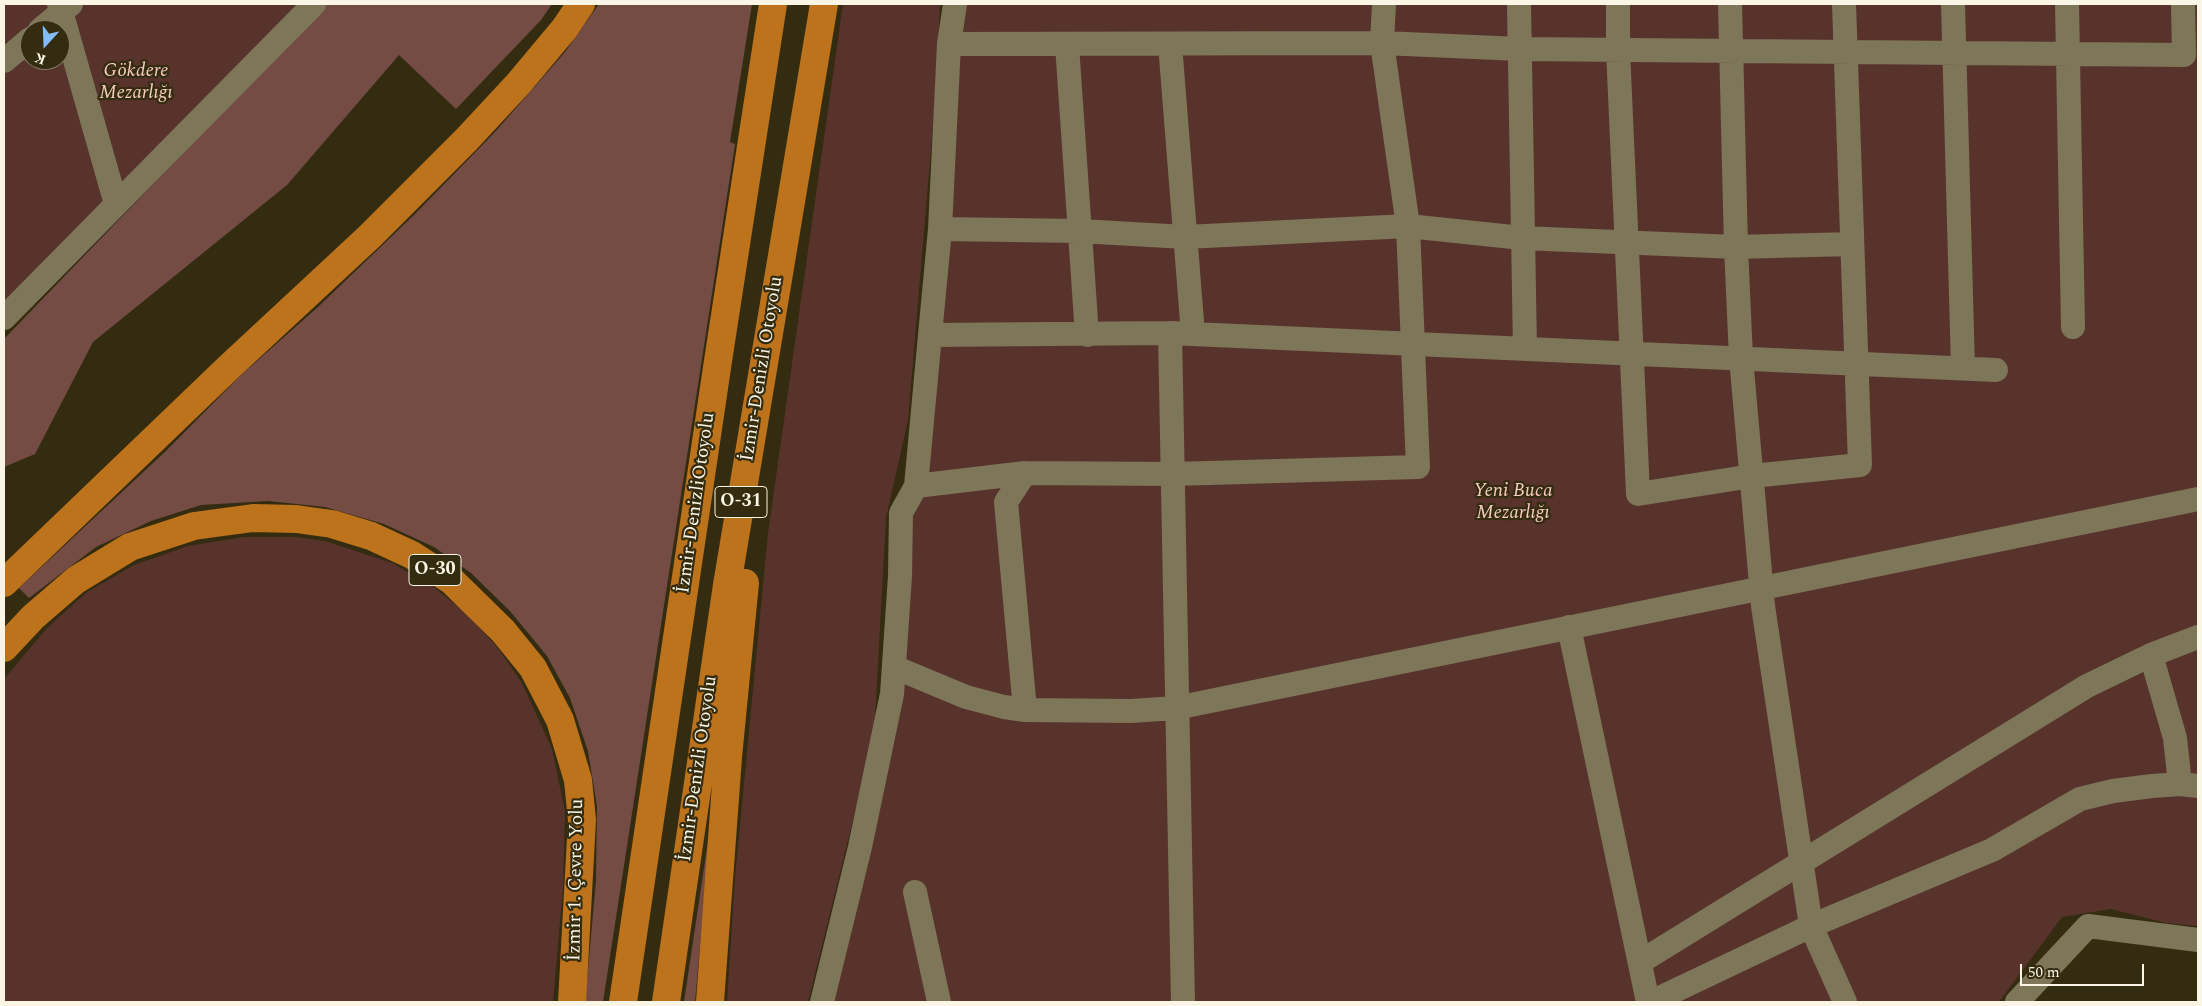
<!DOCTYPE html>
<meta charset="utf-8">
<style>
body{margin:0}
#map{position:relative;width:2202px;height:1006px;overflow:hidden;background:#342c10;font-family:Spectral,serif}
canvas{display:block}
.frame{position:absolute;inset:0;border:5px solid #faf5e4;pointer-events:none}
.north{position:absolute;left:20px;top:20px;width:50px;height:50px;box-sizing:border-box;background:#342c10;border:1px solid #837c65;border-radius:50%;rotate:200deg;font-size:14px;font-weight:700;line-height:20px;text-align:center;color:#faf5e4}
.north::after{content:'';display:block;margin:auto;width:18px;height:22px;background:#83bcfb;clip-path:polygon(50% 0,100% 100%,50% 72%,0 100%)}
.scale{position:absolute;left:2020px;top:964px;width:124px;height:22px;box-sizing:border-box;border:2px solid #faf5e4;border-top:0;padding-left:6px;font-size:15px;line-height:18px;white-space:nowrap;color:#faf5e4;-webkit-text-stroke:4px #342c10;paint-order:stroke}
</style>
<div id="map">
<canvas width="2202" height="1006"></canvas>
<div class="frame"></div>
<div class="north">K</div>
<div class="scale">50 m</div>
</div>
<script>
const g = document.querySelector('canvas').getContext('2d');
g.lineJoin = 'round';
function fillPath(path, color) { g.fillStyle = color; g.fill(path, 'evenodd'); }
const poly = rows => new Path2D(rows.map(r => 'M' + r).join(''));
function stroke(path, color, width, dash) { g.strokeStyle = color; g.lineWidth = width; g.lineCap = dash ? 'butt' : 'round'; g.setLineDash(dash || []); g.stroke(path); }
function write(font, color, halo, rows, align = 'center') {
  g.font = font + ' Spectral,serif'; g.lineWidth = 4.5; g.setLineDash([]); g.textBaseline = 'middle'; g.strokeStyle = halo; g.fillStyle = color; for (const [text, x, y, turn = 0] of rows) {
    g.save(); g.translate(x, y); g.rotate((+turn || 0) * Math.PI / 180); g.textAlign = isNaN(turn) ? turn : align; if (halo) g.strokeText(text, 0, 0); g.fillText(text, 0, 0); g.restore();
  }
}
fillPath(poly([
 [4,4,323,4,4,329],
 [30,30,60,30,60,60,30,60],
 [843,4,940,4,936,90,908,420,886,518,874,735,808,1002,727,1002,735,878,768,533],
 [960,4,2198,4,2198,926,2166,923,2111,909,2062,917,1999,1002,828,1002,894,733,907,519],
 [244,537,295,537,325,541,392,563,432,586,466,613,497,647,522,683,552,749,565,811,563,887,553,1002,4,1002,4,679,48,627,87,592,134,565,188,546]
]), '#58332c');
fillPath(poly([
 [327,4,552,4,541,20,456,109,399,55,287,185,93,342,35,454,4,467,4,339],
 [599,4,752,4,730,142,735,144,603,1002,585,1002,596,881,597,806,588,751,570,698,547,656,510,611,471,573,434,547,384,524,325,507,268,501,201,505,151,521,96,547,29,598,19,588,167,450,240,376,318,307,415,214,495,132,565,52],
 [711,821,695,1002,684,1002]
]), '#744c44');
stroke(poly([
 [59,4,116,204],
 [1519,4,1525,349],
 [1618,4,1618,50,1638,494,1752,476,1860,465,1844,4],
 [1730,4,1736,247,1741,358,1763,606,1811,926,1845,1002],
 [1953,4,1963,368],
 [2067,4,2073,327],
 [40,30,71,4],
 [949,44,1382,43,1520,49,2184,55,2183,4],
 [1170,44,1193,334],
 [1067,45,1087,335],
 [4,61,30,39],
 [940,229,1080,231,1185,237,1408,226,1522,238,1736,247,1852,244],
 [4,318,314,4],
 [930,335,940,229,949,44,955,4],
 [916,486,930,335,1170,333],
 [1569,627,1648,1002],
 [2151,655,2175,738,2180,784],
 [894,667,966,697,1004,707,1025,710,1131,711,1176,708,2198,499],
 [1025,710,1006,502,1025,473,1173,474,1418,467,1408,226,1382,43,1384,4],
 [915,892,939,1002],
 [1640,962,2087,686,2151,655,2198,637],
 [822,1002,860,847,892,694,900,576,901,513,916,486,1025,473],
 [1183,1002,1170,333,1996,370],
 [1651,1002,1811,926,1992,850,2080,799,2113,791,2152,786,2180,784,2198,786],
 [2017,1002,2088,926,2198,940]
]), '#7e7658', 24);
stroke(poly([
 [4,583,228,368,369,237,467,139,519,83,565,28,581,4],
 [4,648,33,617,76,580,130,547,194,526,253,518,296,519,332,524,371,536,412,555,452,581,503,631,533,668,560,720,578,780,582,820,572,1002],
 [623,1002,718,361,773,4],
 [666,1002,727,585,824,4],
 [710,1002,728,757,745,583]
]), '#bd721c', 28);
for (const [x, y, w] of [
 [741,502,52],
 [435,570,52]
]) { const box = new Path2D(); box.roundRect(x - w / 2, y - 15.5, w, 31, 4); g.fillStyle = '#342c10'; g.fill(box); stroke(box, '#faf5e4', 1); }
write('bold 18px', '#faf5e4', null, [
 ["O-31",741,502],
 ["O-30",435,570]
]);
write('italic 19px', '#f7cbc2', '#342c10', [
 ["Gökdere",136,72],
 ["Mezarlığı",136,94],
 ["Yeni Buca",1513,492],
 ["Mezarlığı",1513,514]
]);
write('19px', '#faf5e4', '#342c10', [
 ["İzmir-Denizli Otoyolu",763,369,-81],
 ["İzmir-DenizliOtoyolu",697,503,-82],
 ["İzmir-Denizli Otoyolu",699,769,-82],
 ["İzmir 1. Çevre Yolu",577,880,-89]
]);
</script>
